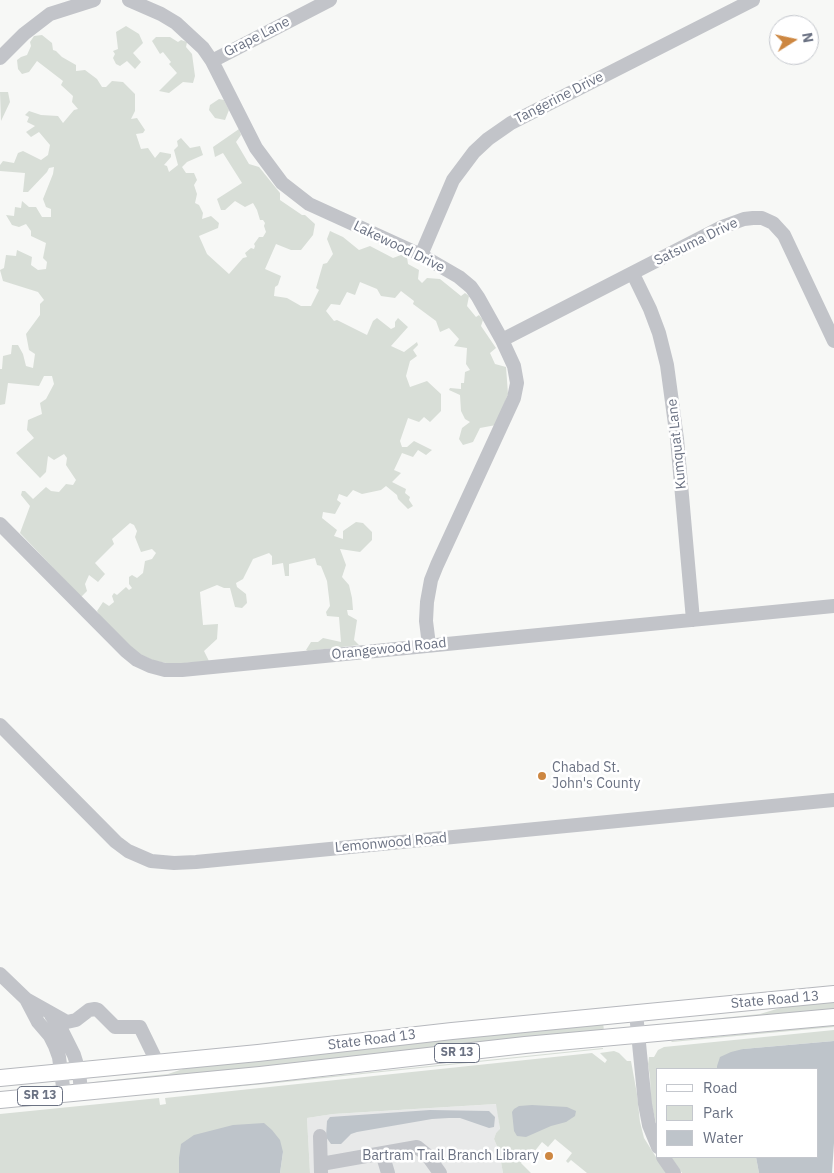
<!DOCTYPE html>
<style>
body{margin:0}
#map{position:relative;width:834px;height:1173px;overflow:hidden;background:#f7f8f6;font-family:"IBM Plex Sans",sans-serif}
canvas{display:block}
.legend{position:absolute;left:656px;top:1068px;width:162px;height:90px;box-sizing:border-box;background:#fff;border:1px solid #c4c7cd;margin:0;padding:6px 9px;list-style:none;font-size:15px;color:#6b7283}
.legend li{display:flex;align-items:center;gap:10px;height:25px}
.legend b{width:25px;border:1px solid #c4c7cd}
.north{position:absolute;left:769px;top:15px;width:50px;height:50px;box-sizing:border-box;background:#fff;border:1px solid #c4c7cd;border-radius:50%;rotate:80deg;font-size:14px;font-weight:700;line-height:20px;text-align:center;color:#6b7283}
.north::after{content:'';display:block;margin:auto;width:18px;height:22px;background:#cd8741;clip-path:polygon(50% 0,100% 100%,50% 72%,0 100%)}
</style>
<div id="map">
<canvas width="834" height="1173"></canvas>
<ul class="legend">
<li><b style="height:6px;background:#fff"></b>Road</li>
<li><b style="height:14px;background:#d8ded7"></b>Park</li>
<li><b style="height:14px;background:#bec4ca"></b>Water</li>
</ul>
<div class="north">N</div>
</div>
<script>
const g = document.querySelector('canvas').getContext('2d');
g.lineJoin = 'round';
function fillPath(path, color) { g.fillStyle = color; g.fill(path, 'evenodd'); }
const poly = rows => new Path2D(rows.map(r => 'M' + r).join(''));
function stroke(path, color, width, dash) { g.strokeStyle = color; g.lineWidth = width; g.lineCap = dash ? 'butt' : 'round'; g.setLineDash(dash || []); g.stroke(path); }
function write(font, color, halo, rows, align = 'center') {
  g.font = font + ' "IBM Plex Sans",sans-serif'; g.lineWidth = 5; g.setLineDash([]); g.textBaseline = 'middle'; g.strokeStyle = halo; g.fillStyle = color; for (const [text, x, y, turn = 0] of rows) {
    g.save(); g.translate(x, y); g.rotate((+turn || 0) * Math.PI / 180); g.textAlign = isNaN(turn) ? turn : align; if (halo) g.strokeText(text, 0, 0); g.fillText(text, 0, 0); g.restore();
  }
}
fillPath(poly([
 [497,1104,500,1130,496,1133,494,1139,499,1151,503,1173,310,1173,307,1118,333,1114]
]), '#e8e9e9');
fillPath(poly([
 [126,26,139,34,143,43,133,53,141,62,135,69,127,61,120,66,116,64,113,58,115,54,113,51,118,49,116,32],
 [42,35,52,43,53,50,56,51,62,57,76,65,76,71,85,70,97,79,102,87,106,87,112,81,123,82,135,94,135,111,131,119,137,118,145,130,143,133,136,134,141,149,148,148,155,158,160,152,171,154,171,157,164,165,167,166,169,172,178,165,174,150,178,146,177,141,181,138,190,148,200,146,203,155,187,162,182,167,186,173,194,173,197,180,194,185,197,194,195,203,199,205,203,213,202,219,211,216,219,223,218,228,199,236,207,254,229,274,243,258,247,257,245,253,251,248,254,249,255,246,254,244,259,237,263,237,266,232,264,226,265,223,263,220,260,220,257,210,253,203,245,207,235,201,225,210,221,210,217,199,242,183,223,153,215,157,213,147,239,129,241,135,236,142,249,164,259,167,280,193,280,200,302,215,305,215,315,224,313,235,301,250,291,250,276,244,265,269,281,276,278,285,275,287,274,296,287,298,301,306,311,306,319,290,316,288,323,264,327,263,333,254,327,239,330,231,343,237,359,250,370,246,393,258,401,255,407,257,408,264,419,270,418,279,422,283,427,278,440,279,461,296,465,293,469,296,467,306,476,317,479,315,483,320,481,326,496,348,490,353,495,364,506,367,508,394,496,425,480,428,473,442,463,445,459,439,462,428,470,422,465,419,461,411,460,395,449,390,450,388,461,389,461,383,464,383,465,372,470,370,466,364,467,348,454,346,459,339,449,328,440,332,436,321,413,304,414,301,401,291,395,298,381,296,377,289,360,282,355,295,347,292,340,305,331,304,326,311,334,321,337,320,367,335,373,321,377,318,391,329,395,327,395,322,398,318,408,327,391,346,404,352,417,342,418,345,413,350,417,356,410,361,406,376,410,387,427,381,441,394,441,411,430,422,424,417,419,422,408,418,400,441,402,447,407,447,414,441,432,450,426,455,418,450,413,457,402,453,394,470,401,473,392,482,406,489,405,493,410,497,409,500,413,506,408,509,398,499,397,495,386,486,381,490,362,494,353,490,347,497,339,494,337,500,341,503,335,514,323,512,322,518,337,530,334,536,343,539,343,531,356,522,363,523,372,532,372,540,360,552,340,549,346,565,342,577,349,585,352,598,353,610,347,610,348,615,357,620,354,640,359,645,308,651,306,650,311,642,318,642,323,638,341,642,339,617,327,616,326,612,330,606,327,581,321,566,317,565,315,558,289,564,289,576,285,576,283,563,272,565,272,556,269,553,253,559,243,579,236,583,237,587,246,594,247,603,242,608,235,607,230,588,224,588,217,585,200,592,203,625,218,624,217,639,204,651,209,661,172,664,155,661,139,654,105,624,97,611,103,602,109,606,114,602,112,596,114,593,117,595,126,587,129,590,132,588,129,584,129,577,132,575,137,578,143,573,145,561,152,559,156,553,152,549,141,552,135,537,137,531,134,525,130,523,112,539,114,544,95,563,105,574,98,582,89,575,85,584,87,591,81,597,20,533,30,506,21,495,22,491,25,491,33,499,46,487,51,491,59,492,66,484,73,485,76,480,66,465,67,458,64,454,54,460,48,456,46,472,40,478,16,453,34,438,27,430,28,420,42,414,40,403,46,399,54,384,52,376,44,376,39,386,8,383,5,404,0,405,0,369,2,369,3,356,11,354,12,345,18,345,23,354,26,366,33,368,35,354,29,350,26,334,40,315,40,304,44,300,38,292,3,281,0,270,4,268,6,255,16,256,17,250,32,257,31,265,38,270,46,269,47,262,43,258,46,243,31,236,31,231,26,224,19,227,12,225,6,215,14,216,15,207,21,208,22,201,29,207,36,207,42,217,51,217,51,209,46,207,43,199,53,174,54,167,49,168,47,172,28,192,23,192,25,173,0,171,0,165,3,161,14,163,18,153,23,151,41,160,48,155,50,145,39,132,31,137,26,132,35,126,27,122,29,117,25,115,29,111,41,115,58,116,63,123,74,110,78,109,72,102,73,96,61,85,63,81,37,61,29,72,22,74,18,69,17,60,21,57,27,55,31,46,30,42,34,36],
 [156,37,170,37,178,42,181,40,187,42,186,47,192,54,195,76,193,83,183,82,169,93,159,91,177,73,169,64,171,62,163,52,160,54,152,41],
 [0,92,8,92,10,102,1,121],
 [219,99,224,100,229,110,225,120,215,118,209,110,210,105],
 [834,1001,834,1009,663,1024,760,1014,790,1005],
 [603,1022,604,1031,175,1076,93,1083,94,1082,168,1074,189,1067],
 [834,1025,834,1027,672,1042,671,1041],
 [834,1030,834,1041,743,1049,717,1066,717,1069,658,1069,658,1132,651,1102,650,1077,648,1064,649,1057,654,1057,658,1050,664,1047],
 [603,1048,603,1049,276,1083,168,1093],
 [614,1051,619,1053,627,1061,631,1061,637,1094,640,1122,644,1138,666,1173,587,1173,571,1160,568,1163,566,1161,572,1153,555,1139,548,1147,542,1142,534,1152,531,1149,521,1163,531,1173,503,1173,499,1151,494,1139,496,1133,500,1129,496,1104,333,1114,307,1118,310,1173,280,1173,283,1152,179,1158,179,1173,0,1173,0,1114,159,1098,160,1105,166,1104,165,1098,592,1053,605,1063,607,1060,600,1053],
 [671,1157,756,1157,759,1173,682,1173]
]), '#d8ded7');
fillPath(poly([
 [834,1041,834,1143,832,1173,759,1173,756,1157,818,1157,818,1069,717,1069,717,1066,720,1057,731,1052,743,1049],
 [532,1105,567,1107,576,1111,575,1116,566,1122,551,1126,526,1137,517,1136,514,1131,512,1112,514,1109,519,1106],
 [430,1110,489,1111,495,1117,494,1127,489,1128,460,1118,449,1118,432,1119,357,1132,351,1134,341,1144,331,1144,326,1137,327,1121,330,1117],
 [264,1123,272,1130,280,1140,283,1152,280,1173,179,1173,179,1158,181,1144,194,1135,233,1125]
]), '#bec4ca');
const major = poly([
 [0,1078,258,1053,452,1031,834,994],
 [0,1100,260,1075,525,1045,834,1017]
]);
stroke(major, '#b6b8bd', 18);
stroke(poly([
 [129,0,161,14,176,23,203,48,212,61,256,148,282,183,309,204,421,255,459,277,471,287,478,297,502,340,514,366,517,383,514,398,437,565,431,580,427,602,426,621,429,645],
 [0,58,24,34,50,14,94,0],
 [212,61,330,0],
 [421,255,453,180,474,152,488,139,511,123,753,0],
 [633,274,650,309,659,333,667,365,677,439,693,620],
 [502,340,722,227,744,219,753,218,762,218,773,223,784,235,834,341],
 [0,524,126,651,137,660,150,666,165,670,182,670,834,606],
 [0,725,116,842,128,851,151,861,174,863,196,862,834,800],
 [0,974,26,999,67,1022,76,1020,89,1010,95,1009,98,1010,115,1027,140,1027,158,1064],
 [26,999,38,1022,50,1036,55,1046,59,1057,64,1094],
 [636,1013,645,1104,649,1125,658,1147],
 [51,1015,62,1031,74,1055,79,1071,81,1092],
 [320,1136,321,1173],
 [382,1153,388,1173],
 [663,1157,674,1173],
 [321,1164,417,1147,427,1155,440,1173]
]), '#c2c4c9', 14);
stroke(major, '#fff', 16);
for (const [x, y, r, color] of [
 [542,776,5,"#cd8741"],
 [549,1156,5,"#cd8741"]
]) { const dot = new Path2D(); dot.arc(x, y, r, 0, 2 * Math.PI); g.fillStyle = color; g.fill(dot); stroke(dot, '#fff', 2); }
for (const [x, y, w] of [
 [457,1053,45],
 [40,1096,45]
]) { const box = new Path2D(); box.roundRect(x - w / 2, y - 9.5, w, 19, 4); g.fillStyle = '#fff'; g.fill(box); stroke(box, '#6b7283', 1); }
write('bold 12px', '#6b7283', null, [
 ["SR 13",457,1053],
 ["SR 13",40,1096]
]);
write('14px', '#6b7283', '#fff', [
 ["Grape Lane",257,37,-27],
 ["Tangerine Drive",559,98,-27],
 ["Satsuma Drive",696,242,-26],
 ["Lakewood Drive",399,247,26],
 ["Kumquat Lane",677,444,-96],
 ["Orangewood Road",389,649,-6],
 ["Lemonwood Road",391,843,-5],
 ["State Road 13",775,1000,-5],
 ["State Road 13",372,1040,-7]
]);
write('14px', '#6b7283', '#fff', [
 ["Chabad St.",552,768],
 ["John's County",552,784],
 ["Bartram Trail Branch Library",539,1156,"right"]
], 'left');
</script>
